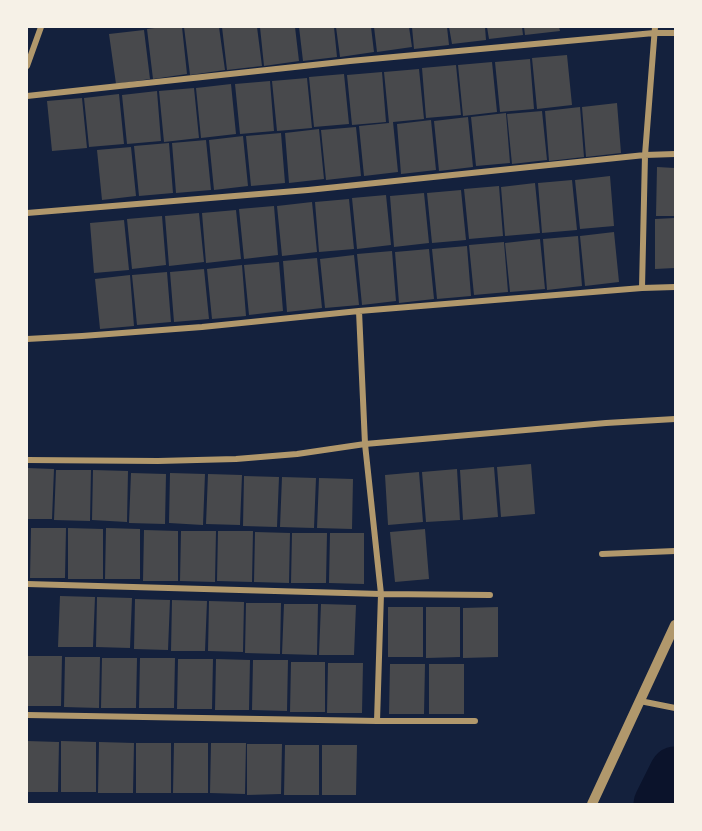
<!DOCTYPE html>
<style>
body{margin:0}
#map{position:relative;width:702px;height:831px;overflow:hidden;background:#14213d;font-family:"DM Sans",sans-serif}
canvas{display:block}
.frame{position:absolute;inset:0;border:28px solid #f6f1e7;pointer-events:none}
</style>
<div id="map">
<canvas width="702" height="831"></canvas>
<div class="frame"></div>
</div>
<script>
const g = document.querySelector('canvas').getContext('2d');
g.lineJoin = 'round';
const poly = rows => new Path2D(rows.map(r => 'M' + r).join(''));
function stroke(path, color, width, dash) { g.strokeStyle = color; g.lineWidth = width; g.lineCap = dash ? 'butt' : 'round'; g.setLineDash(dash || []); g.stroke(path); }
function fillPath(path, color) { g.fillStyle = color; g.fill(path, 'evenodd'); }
stroke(poly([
 [659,804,675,772]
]), '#0b132b', 51);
fillPath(poly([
 [162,27,182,27,187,74,153,79,147,29],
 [184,27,219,27,225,70,190,75],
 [222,27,257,27,262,66,227,70],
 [260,27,295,27,299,61,264,66],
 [299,27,334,27,337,57,303,61],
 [336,27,371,27,374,52,340,57],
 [374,27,409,27,412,47,377,52],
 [412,27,447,27,449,45,414,49],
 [449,27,485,27,486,40,452,44],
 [487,27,522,27,523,35,489,39],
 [524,27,559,27,560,31,525,35],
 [144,30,150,79,116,84,109,34],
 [567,55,572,105,537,109,532,58],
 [530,59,534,109,500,112,495,62],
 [492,62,497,112,463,116,458,65],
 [456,65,461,115,426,118,422,68],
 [419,69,424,119,393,122,398,172,364,176,359,126,389,123,384,72],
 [382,72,386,122,352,125,347,75],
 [344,74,349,124,314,127,309,77],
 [307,78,312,128,277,131,272,81],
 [270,81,274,131,240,134,235,84],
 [231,84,236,134,201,138,196,88],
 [194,88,199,138,164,142,159,91],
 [157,91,161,141,127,144,122,95],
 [119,94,124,144,89,147,84,98],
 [82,98,87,148,52,151,47,101],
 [617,103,621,153,586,157,582,107],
 [580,107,584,157,549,161,545,111],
 [542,111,547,160,512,164,507,114],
 [506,113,510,163,476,166,471,117],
 [468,117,473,167,439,171,434,121],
 [431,120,436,170,401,174,397,124],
 [356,127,361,176,326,180,321,130],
 [319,129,324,179,289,183,285,133],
 [281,133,285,183,251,186,246,136],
 [243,136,248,186,214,190,209,140],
 [206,140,211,190,176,193,172,143],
 [169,143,173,193,139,196,134,146],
 [131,147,136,196,102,200,97,150],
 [657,167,675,168,675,216,656,216],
 [610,176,614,226,580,229,575,180],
 [572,180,577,230,542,233,538,183],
 [535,183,540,233,505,236,501,187],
 [499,186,503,236,469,239,464,189],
 [461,190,466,240,432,243,427,193],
 [424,193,429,243,394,247,390,196],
 [386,195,391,245,357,249,352,198],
 [349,199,354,249,319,252,315,202],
 [312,202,317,252,282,256,277,206],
 [274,206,278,255,244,259,239,209],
 [236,210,241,259,206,263,202,213],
 [199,213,204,262,169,266,165,216],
 [162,216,166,265,132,269,127,219],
 [675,218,675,268,655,269,655,219],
 [124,220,129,270,94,273,90,223],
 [614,232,619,282,585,286,580,236],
 [578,236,582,286,547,290,543,239],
 [540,239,545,289,510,292,505,243],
 [504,242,508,292,474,295,469,245],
 [467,246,471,296,437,299,432,249],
 [429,249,434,299,399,303,395,252],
 [392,251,396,301,362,305,357,254],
 [354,255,359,305,325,308,320,259],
 [317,258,322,308,287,312,283,261],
 [279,262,283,311,249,315,244,265],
 [242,265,246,316,212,319,207,269],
 [204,269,209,319,174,322,170,272],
 [167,272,171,322,137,325,132,275],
 [130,275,134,326,100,329,95,279],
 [531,464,535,514,501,517,497,467],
 [494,467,498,517,463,520,460,470],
 [27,468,54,469,52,519,27,519],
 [457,469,460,520,426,522,422,472],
 [56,470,91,470,90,521,54,520],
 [93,470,128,471,127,522,92,520],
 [419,472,423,522,388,525,385,475],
 [131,473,166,474,165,524,129,523],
 [170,473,205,474,203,525,169,523],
 [208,474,242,475,240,525,206,524],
 [244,476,279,477,277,527,243,526],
 [282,477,316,478,314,528,280,527],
 [319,478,353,479,352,529,317,528],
 [31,528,66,528,65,578,30,578],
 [68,528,103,529,103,579,68,579],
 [106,528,140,529,140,579,105,579],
 [425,529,429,579,395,582,390,532],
 [144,530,178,531,178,581,143,581],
 [181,531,216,531,215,582,180,581],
 [218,531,253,531,252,582,217,581],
 [255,532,290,533,289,583,254,582],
 [292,533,327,533,326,583,291,583],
 [330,533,364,533,364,584,329,583],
 [60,596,95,597,93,647,58,647],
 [97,597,132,598,130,648,96,647],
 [135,599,170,600,168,650,134,649],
 [172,600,207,601,205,651,171,651],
 [209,601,244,602,243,652,208,651],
 [246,603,281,603,280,654,245,653],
 [284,604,318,604,317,655,282,654],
 [321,604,356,605,354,655,319,655],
 [388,607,423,607,423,657,388,657],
 [426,607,460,607,460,657,426,658],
 [498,607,498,657,463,658,463,608],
 [27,656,62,656,61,706,27,706],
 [65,657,100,657,99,708,64,707],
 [102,658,137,658,136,708,101,708],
 [140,658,175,658,174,708,139,708],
 [178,659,213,659,212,709,177,709],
 [216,659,250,660,249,710,215,710],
 [253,660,288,660,287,711,252,710],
 [291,662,325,662,325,712,290,712],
 [328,663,363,663,362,713,327,713],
 [390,664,425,664,424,714,389,714],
 [429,664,464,664,464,714,429,714],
 [27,741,59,742,58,792,27,792],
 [61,741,96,742,96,792,61,792],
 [99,742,134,743,133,793,98,793],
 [136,743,171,743,171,793,136,793],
 [174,743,208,743,208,793,173,793],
 [211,743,246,743,245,794,210,793],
 [247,744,282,744,281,794,247,795],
 [285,745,319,745,319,795,284,795],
 [322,745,357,745,356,795,322,795]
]), '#48494c');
stroke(poly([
 [27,66,41,27],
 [27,96,350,61,654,33,675,33],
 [27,213,308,190,645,155,675,154],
 [642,288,645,155,655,27],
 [359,311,365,444,381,594,377,721],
 [27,339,82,336,202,327,359,311,642,288,675,287],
 [27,460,158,461,236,459,297,454,365,444,606,423,675,419],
 [602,554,675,551],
 [27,584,381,594,490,595],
 [640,701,675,708],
 [27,715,377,721,475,721]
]), '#b1986c', 6);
stroke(poly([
 [592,804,675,625]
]), '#b1986c', 10);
</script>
